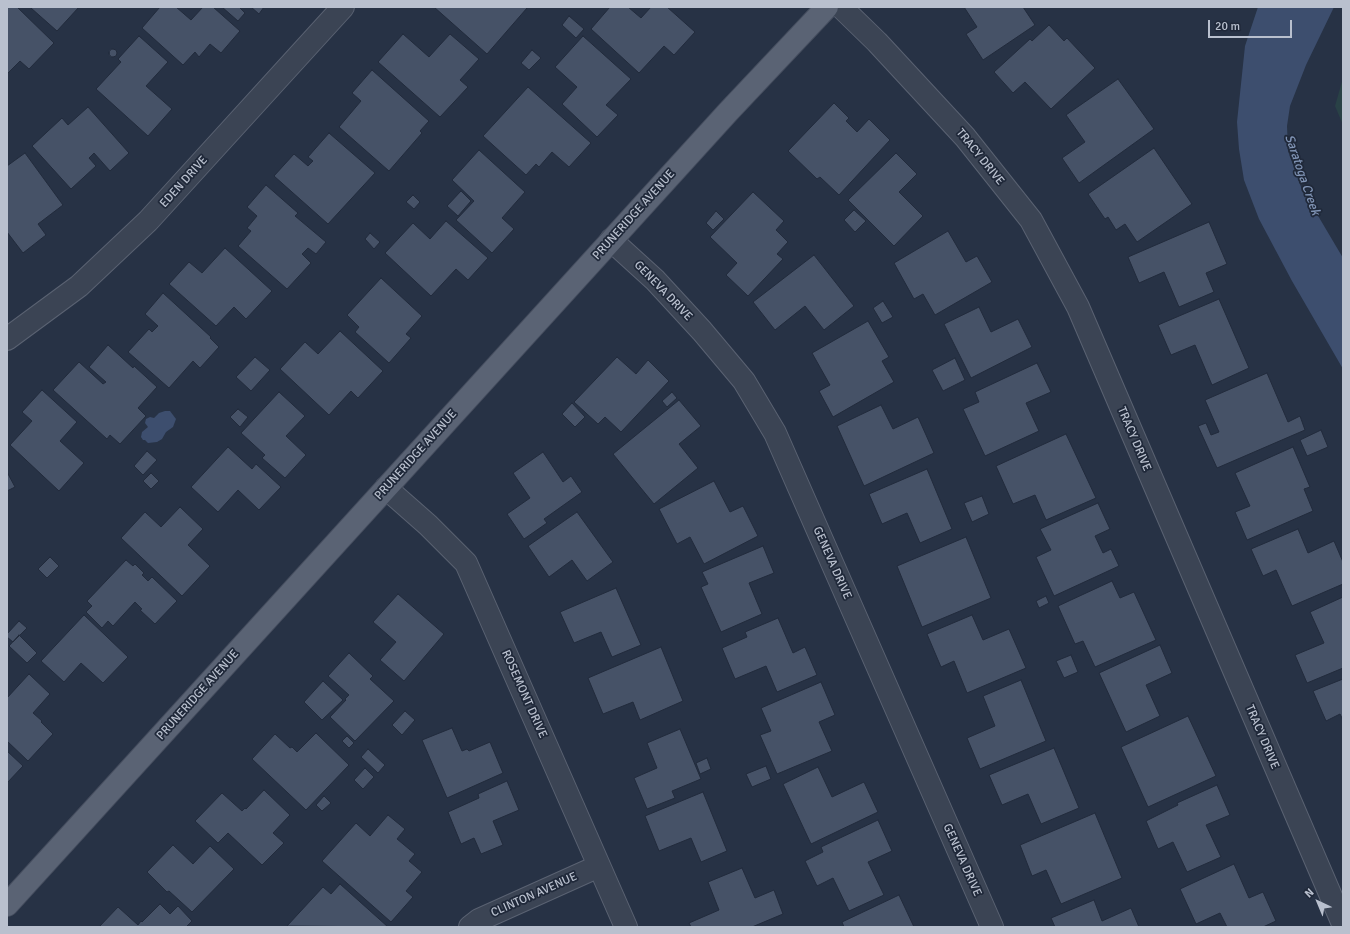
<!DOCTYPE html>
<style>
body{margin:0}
#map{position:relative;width:1350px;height:934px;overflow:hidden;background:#273245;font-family:Signika,sans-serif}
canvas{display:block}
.frame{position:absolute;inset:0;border:8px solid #b9c0ce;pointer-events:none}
.north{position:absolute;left:1298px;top:882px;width:40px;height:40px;-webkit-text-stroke:3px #20293a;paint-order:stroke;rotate:316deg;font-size:11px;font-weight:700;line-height:16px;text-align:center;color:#b9c0ce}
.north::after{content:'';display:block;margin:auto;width:14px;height:18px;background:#b9c0ce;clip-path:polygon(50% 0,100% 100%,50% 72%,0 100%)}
.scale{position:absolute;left:1208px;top:20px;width:84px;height:18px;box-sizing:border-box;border:2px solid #b9c0ce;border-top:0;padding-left:5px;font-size:12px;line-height:14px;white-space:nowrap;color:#b9c0ce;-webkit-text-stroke:3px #20293a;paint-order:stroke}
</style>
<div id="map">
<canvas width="1350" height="934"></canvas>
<div class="frame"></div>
<div class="north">N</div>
<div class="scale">20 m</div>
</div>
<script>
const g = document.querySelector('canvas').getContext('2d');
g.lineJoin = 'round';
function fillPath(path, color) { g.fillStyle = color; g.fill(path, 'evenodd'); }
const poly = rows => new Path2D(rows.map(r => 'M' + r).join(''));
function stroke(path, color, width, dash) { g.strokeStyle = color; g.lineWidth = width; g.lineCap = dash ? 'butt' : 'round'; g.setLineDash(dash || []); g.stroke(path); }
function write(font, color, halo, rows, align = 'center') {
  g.font = font + ' Signika,sans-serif'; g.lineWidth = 3.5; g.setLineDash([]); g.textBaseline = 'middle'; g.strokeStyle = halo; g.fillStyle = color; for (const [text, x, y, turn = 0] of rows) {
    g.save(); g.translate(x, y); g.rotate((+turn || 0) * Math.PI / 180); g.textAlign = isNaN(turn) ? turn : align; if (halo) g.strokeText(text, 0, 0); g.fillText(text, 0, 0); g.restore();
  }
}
fillPath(poly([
 [1343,78,1343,125,1335,106]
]), '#294146');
fillPath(poly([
 [1258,7,1334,7,1306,65,1290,106,1287,126,1288,151,1301,187,1343,258,1343,369,1292,281,1259,219,1244,180,1239,149,1237,122,1245,46],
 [165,411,170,411,176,419,173,427,166,432,162,439,157,442,148,443,145,440,143,440,141,437,142,432,148,427,145,423,146,419,150,417,154,418,159,413]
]), '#3d4e6e');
const building = poly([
 [7,7,17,7,54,43,29,69,20,61,7,74,7,7],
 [32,7,79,7,57,31,31,8,32,7],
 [160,7,176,7,191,20,203,7,213,7,240,31,221,53,210,44,199,57,195,52,183,65,142,28,160,7],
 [222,7,239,7,245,13,238,21,222,7],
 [251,7,264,7,259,14,251,7],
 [434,7,526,7,527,8,487,54,434,7],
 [610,7,628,7,641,18,651,7,667,7,695,32,674,55,664,46,639,73,591,29,610,7],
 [964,7,1023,7,1035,25,983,60,966,34,977,27,964,7],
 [569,16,584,29,576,38,562,25,569,16],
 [1049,25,1064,41,1067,38,1095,68,1051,109,1025,82,1013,93,994,72,1030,39,1032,41,1049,25],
 [403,34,429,57,450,34,479,59,460,80,468,87,440,117,378,62,403,34],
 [139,36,168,62,146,86,172,109,148,136,96,89,121,62,118,59,139,36],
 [583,36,631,79,606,105,618,115,597,137,562,104,577,87,555,67,583,36],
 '109 53a4 4 0 1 1 8 0a4 4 0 1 1-8 0Z',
 [532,50,541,58,529,70,521,63,532,50],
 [372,70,429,121,420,131,422,133,389,171,339,127,361,101,352,93,372,70],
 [1118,79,1154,129,1079,183,1062,158,1085,142,1066,115,1118,79],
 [528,87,591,143,569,167,552,152,539,167,536,164,526,175,483,136,528,87],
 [834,103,849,118,846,121,857,132,869,119,890,140,839,195,820,177,817,179,788,151,834,103],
 [88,107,129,153,110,171,94,153,89,158,96,166,71,189,32,146,62,118,68,125,88,107],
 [329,133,375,173,328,224,274,176,294,154,308,166,313,161,308,157,329,133],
 [1154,148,1192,204,1137,242,1125,224,1116,230,1108,217,1105,219,1088,194,1154,148],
 [479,150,525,192,502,218,514,229,492,253,456,220,474,201,452,180,479,150],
 [25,153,63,205,38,224,46,235,23,253,7,232,7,166,25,153],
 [896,153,917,174,899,192,923,216,894,246,848,200,896,153],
 [266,185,298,213,295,216,326,242,316,254,308,248,302,254,311,263,287,289,238,246,251,231,247,228,257,216,247,207,266,185],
 [461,191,471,201,458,216,447,206,461,191],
 [753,192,784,221,776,230,788,242,777,254,783,259,748,296,726,275,737,263,710,237,753,192],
 [413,195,420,202,414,209,406,202,413,195],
 [854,210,866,221,855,232,844,220,854,210],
 [716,211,724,219,713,230,706,223,716,211],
 [446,221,488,258,468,280,456,269,431,296,385,253,413,223,430,239,446,221],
 [1209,222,1227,264,1206,273,1214,292,1179,307,1164,272,1139,283,1128,257,1209,222],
 [948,231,966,262,977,256,992,282,935,315,923,294,914,299,894,263,948,231],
 [370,233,380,242,374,249,365,239,370,233],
 [225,248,272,291,246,319,234,307,216,326,169,284,189,262,202,273,225,248],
 [814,255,854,306,824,330,805,306,775,330,753,302,814,255],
 [381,278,422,316,406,334,411,338,389,363,355,332,359,327,347,315,381,278],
 [163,293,211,337,210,338,219,347,200,368,193,361,169,388,128,352,149,329,152,332,158,326,145,314,163,293],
 [1219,299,1249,368,1212,385,1195,345,1171,355,1158,325,1219,299],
 [883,301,893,317,882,323,873,308,883,301],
 [979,307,991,332,1018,319,1032,347,971,378,944,324,979,307],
 [868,321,889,357,882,361,894,382,833,417,819,391,830,385,812,353,868,321],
 [340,331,383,371,358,398,351,391,329,415,280,369,305,342,318,354,340,331],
 [108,345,133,368,134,366,157,387,138,408,146,416,120,444,110,435,107,439,53,390,79,362,103,384,106,382,89,367,108,345],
 [255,357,270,370,251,391,236,377,255,357],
 [617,357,636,374,648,360,669,381,621,432,605,417,598,424,574,402,617,357],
 [955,358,965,380,943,391,932,370,955,358],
 [1037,363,1051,392,1026,403,1039,431,985,456,963,409,979,402,975,392,1037,363],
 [1267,373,1288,422,1300,416,1305,430,1217,468,1198,426,1206,423,1211,435,1219,432,1205,400,1267,373],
 [42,390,77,422,60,441,84,463,59,491,10,445,32,421,22,412,42,390],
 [279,392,305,416,286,436,306,455,285,478,262,458,265,455,241,433,279,392],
 [672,392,677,398,667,407,662,401,672,392],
 [679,400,701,426,679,444,698,468,654,504,613,454,679,400],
 [572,403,585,417,575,427,562,414,572,403],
 [881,405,893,429,918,417,934,453,864,486,837,426,881,405],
 [238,409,248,417,240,427,230,417,238,409],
 [1321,430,1328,447,1307,456,1300,440,1321,430],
 [1066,434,1096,498,1046,520,1035,495,1013,504,996,466,1066,434],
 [228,447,252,469,256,464,281,487,259,510,238,490,218,512,191,487,228,447],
 [1293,447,1310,487,1304,489,1313,511,1247,540,1235,512,1250,506,1235,473,1293,447],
 [147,451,157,460,143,475,134,466,147,451],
 [543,452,563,482,571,476,582,492,544,519,547,523,524,539,507,514,530,498,513,473,543,452],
 [927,469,952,529,920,543,907,513,882,524,869,494,927,469],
 [7,472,15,487,7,491,7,472],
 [151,473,159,481,151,489,143,481,151,473],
 [714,481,730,512,743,506,758,536,704,564,690,537,677,544,659,509,714,481],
 [982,496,989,514,972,522,964,503,982,496],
 [1098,503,1110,529,1095,536,1103,553,1111,549,1119,566,1054,596,1036,557,1051,550,1040,529,1098,503],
 [180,507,203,529,188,545,210,566,182,596,121,538,145,512,161,527,180,507],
 [577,512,613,562,587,581,572,560,549,577,528,546,577,512],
 [1298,529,1308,553,1334,541,1343,562,1343,584,1292,606,1276,570,1263,576,1251,549,1298,529],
 [966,537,991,598,922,627,897,566,966,537],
 [763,546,774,573,749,583,762,614,721,632,701,587,708,584,702,572,763,546],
 [50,557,59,566,47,578,38,569,50,557],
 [126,560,133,566,135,564,144,573,142,575,148,581,152,577,177,601,155,624,140,610,142,609,135,602,113,626,108,621,102,628,86,612,92,606,87,601,126,560],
 [1112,581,1120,598,1134,592,1156,640,1095,667,1083,641,1075,644,1058,606,1112,581],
 [616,588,641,645,612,657,601,632,574,643,560,612,616,588],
 [398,594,444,634,404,681,380,660,396,642,373,622,398,594],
 [1046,596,1049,603,1039,608,1036,601,1046,596],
 [1343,597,1343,668,1307,683,1295,655,1324,643,1310,612,1343,597],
 [84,615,128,657,103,683,81,663,64,682,41,661,84,615],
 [972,615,983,640,1009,629,1026,668,967,693,954,661,941,667,927,634,972,615],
 [778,618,793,653,805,647,817,675,777,692,766,666,735,679,722,648,747,637,745,632,778,618],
 [19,621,27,628,13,642,7,637,7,634,19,621],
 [19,635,37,653,27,663,9,646,19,635],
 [1160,645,1172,673,1146,685,1160,716,1126,732,1099,673,1160,645],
 [661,647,683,701,640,720,633,702,603,714,588,678,661,647],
 [349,653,373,676,370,679,394,701,355,741,330,717,346,700,345,699,349,695,328,676,349,653],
 [1071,655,1078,672,1064,678,1056,661,1071,655],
 [29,674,50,694,33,713,42,721,41,722,53,734,28,761,7,741,7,698,29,674],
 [1343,679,1343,720,1340,714,1326,721,1313,691,1343,679],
 [1021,680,1046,741,980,769,967,738,995,726,983,696,1021,680],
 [323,681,343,700,322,720,304,702,323,681],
 [821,682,835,715,819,722,832,751,777,774,760,735,771,731,761,708,821,682],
 [405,711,415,720,402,735,392,725,405,711],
 [1188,716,1216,776,1148,807,1121,747,1188,716],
 [452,728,462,751,467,749,469,751,490,742,503,773,447,798,422,740,452,728],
 [680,729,701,779,672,791,675,798,647,809,634,778,657,768,647,743,680,729],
 [316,733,349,765,306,810,252,759,275,734,290,748,292,747,297,752,316,733],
 [347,736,354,743,349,748,342,741,347,736],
 [1054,748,1079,808,1041,824,1028,794,1002,805,989,775,1054,748],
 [368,749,385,765,378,773,361,757,368,749],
 [7,751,23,766,7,783,7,751],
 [707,758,711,769,700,774,696,763,707,758],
 [766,766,771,779,752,787,746,774,766,766],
 [818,767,832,797,864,782,878,812,811,844,783,784,818,767],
 [365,768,374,777,363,789,354,780,365,768],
 [507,781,519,810,493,821,503,845,481,854,474,838,461,844,448,812,479,798,478,794,507,781],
 [1217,785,1230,815,1206,825,1221,857,1187,872,1173,842,1158,849,1146,821,1178,805,1177,803,1217,785],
 [264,790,290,815,273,833,284,843,262,865,228,833,218,843,195,821,222,793,242,811,245,808,246,809,264,790],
 [703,792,727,851,701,862,691,838,659,851,645,816,703,792],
 [324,796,331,803,322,811,316,805,324,796],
 [1095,813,1122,878,1061,904,1046,870,1032,876,1020,845,1095,813],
 [388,815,405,829,397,839,415,854,409,861,422,872,406,891,413,897,391,922,322,861,356,823,370,836,388,815],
 [878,820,892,851,868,862,884,895,849,911,833,878,817,886,805,861,823,852,821,847,878,820],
 [173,845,193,864,210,846,234,869,192,912,169,891,167,892,147,872,173,845],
 [1234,864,1249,898,1263,892,1276,921,1263,927,1227,927,1220,913,1196,924,1180,889,1234,864],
 [742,868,755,898,774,890,783,914,752,927,691,927,689,923,719,910,708,882,742,868],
 [340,884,388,927,287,926,323,887,331,894,340,884],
 [899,895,914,927,844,927,842,922,899,895],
 [1094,900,1102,921,1131,908,1139,927,1055,927,1051,918,1094,900],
 [160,904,170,914,178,906,192,921,186,927,99,927,118,907,138,925,141,921,142,922,160,904]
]);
fillPath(building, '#465267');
stroke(building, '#222b3c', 1);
const minor = poly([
 [841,7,877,42,965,137,1031,220,1078,307,1343,924],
 [611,240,655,280,702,331,744,381,775,433,992,927],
 [7,339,79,286,148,221,343,7],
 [386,488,428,525,466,563,626,927],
 [470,927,479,920,599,866]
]);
const major = poly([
 [7,905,728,112,827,7]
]);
stroke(minor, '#5a6272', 24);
stroke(major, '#454d5e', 24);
stroke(minor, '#3b4454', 22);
stroke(major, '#5a6374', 22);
write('12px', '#b9c0ce', '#20293a', [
 ["TRACY DRIVE",980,157,51],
 ["EDEN DRIVE",184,182,-48],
 ["PRUNERIDGE AVENUE",634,215,-48],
 ["GENEVA DRIVE",663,291,46],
 ["TRACY DRIVE",1134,439,67],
 ["PRUNERIDGE AVENUE",416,455,-48],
 ["GENEVA DRIVE",832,563,66],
 ["ROSEMONT DRIVE",524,694,66],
 ["PRUNERIDGE AVENUE",198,695,-48],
 ["TRACY DRIVE",1262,737,67],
 ["GENEVA DRIVE",962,860,66],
 ["CLINTON AVENUE",534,895,-24]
]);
write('italic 13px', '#8094b5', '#20293a', [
 ["Saratoga Creek",1302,175,71]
]);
</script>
